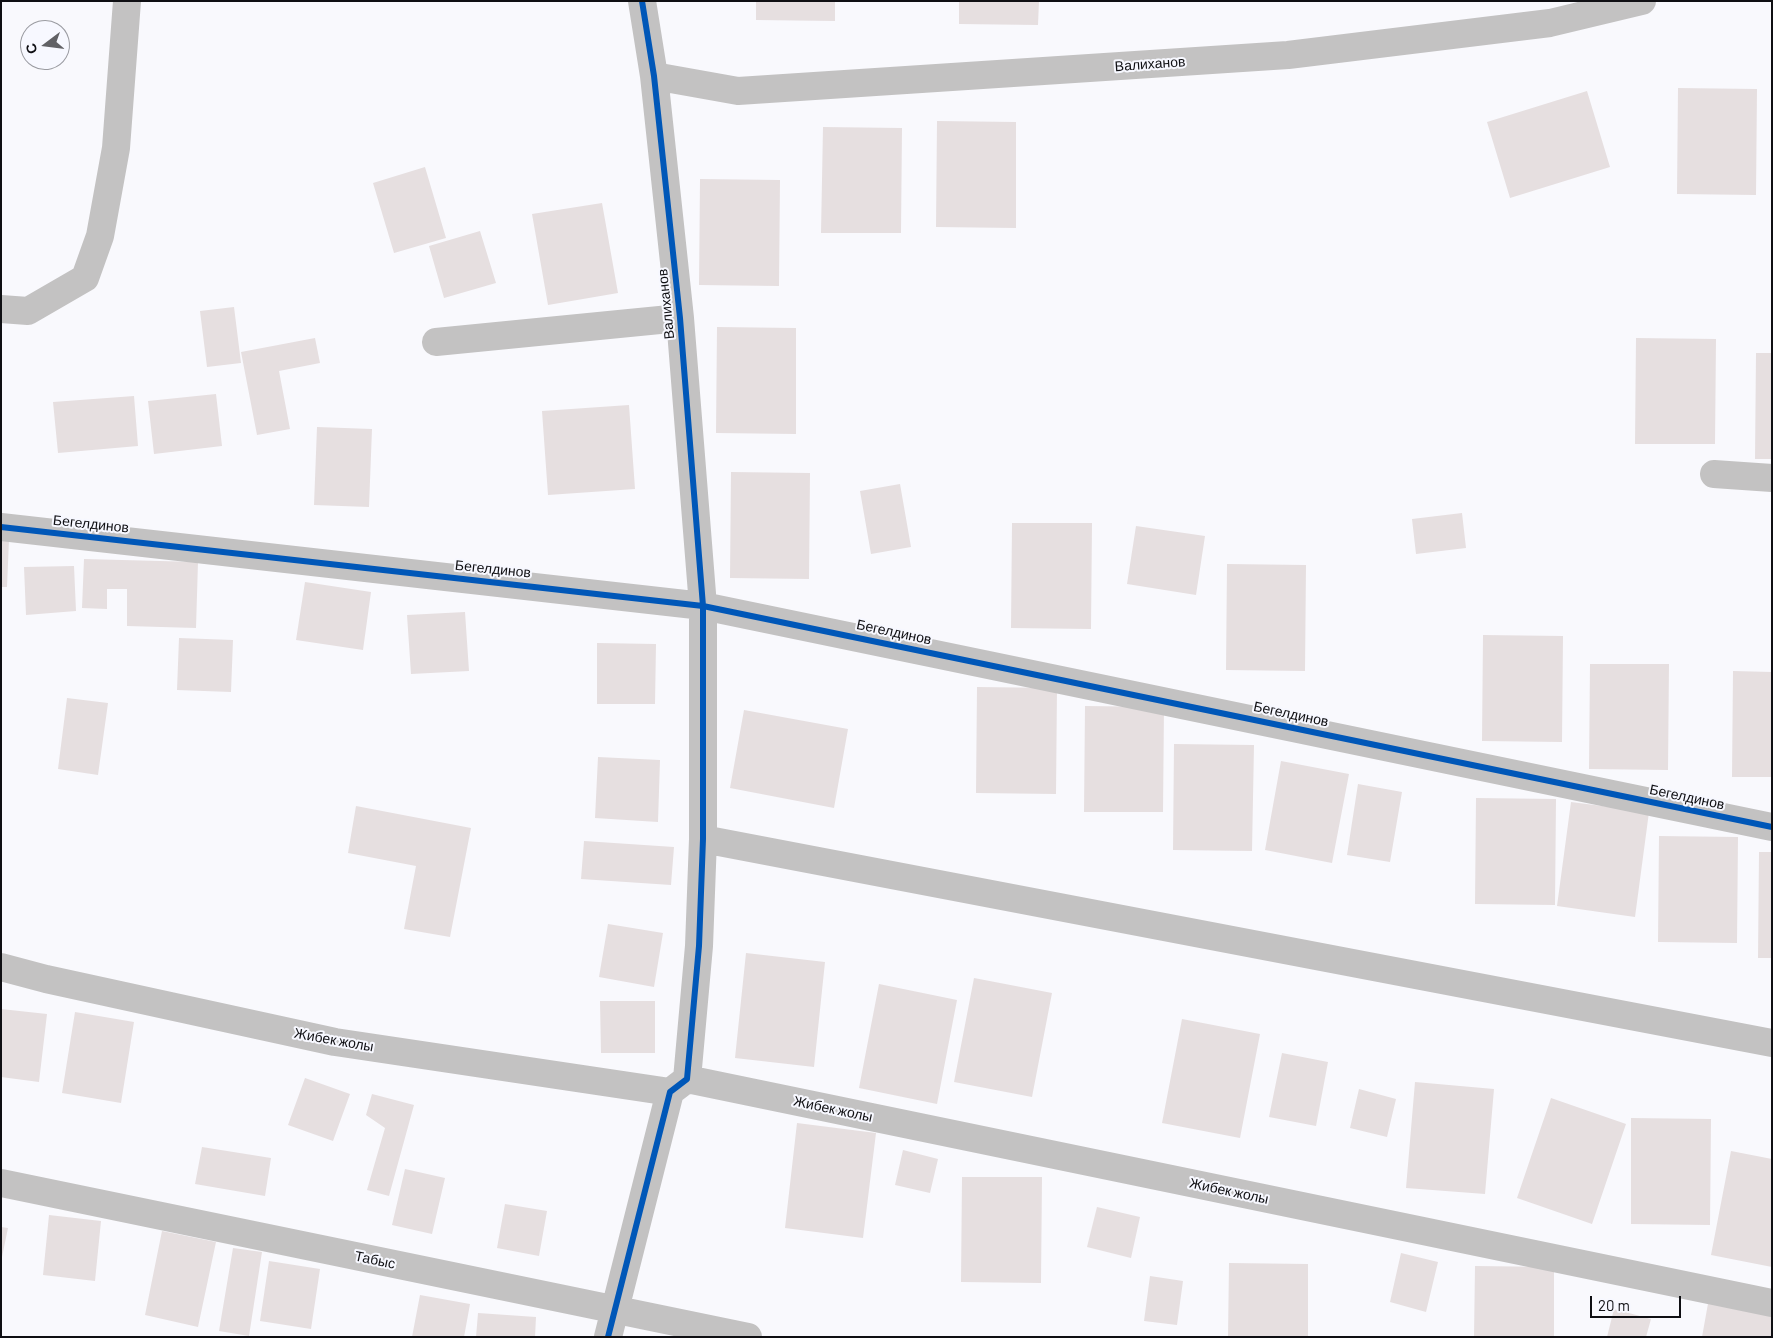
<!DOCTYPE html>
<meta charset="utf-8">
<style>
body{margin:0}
#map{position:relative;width:1773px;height:1338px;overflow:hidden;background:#f9f9fd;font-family:Barlow,sans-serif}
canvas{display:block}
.frame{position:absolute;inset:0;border:2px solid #0f0f13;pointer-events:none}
.north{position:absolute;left:20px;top:20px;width:50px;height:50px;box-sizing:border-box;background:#f7f8ff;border:1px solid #9a9ba1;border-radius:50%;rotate:255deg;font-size:14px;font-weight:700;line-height:20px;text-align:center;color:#0f0f13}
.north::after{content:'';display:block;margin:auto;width:18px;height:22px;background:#616165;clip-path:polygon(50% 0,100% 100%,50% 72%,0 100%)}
.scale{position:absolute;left:1590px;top:1296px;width:91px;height:22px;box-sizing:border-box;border:2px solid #0f0f13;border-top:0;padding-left:6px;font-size:15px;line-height:18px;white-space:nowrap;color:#0f0f13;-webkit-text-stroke:4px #f7f8ff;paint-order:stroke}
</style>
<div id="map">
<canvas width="1773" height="1338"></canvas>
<div class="frame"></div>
<div class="north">С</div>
<div class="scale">20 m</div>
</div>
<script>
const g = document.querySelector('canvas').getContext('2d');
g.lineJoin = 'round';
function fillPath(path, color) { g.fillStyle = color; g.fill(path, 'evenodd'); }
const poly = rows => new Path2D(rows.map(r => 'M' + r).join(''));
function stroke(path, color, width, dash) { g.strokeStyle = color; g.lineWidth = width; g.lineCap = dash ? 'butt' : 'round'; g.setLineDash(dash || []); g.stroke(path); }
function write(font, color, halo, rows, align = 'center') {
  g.font = font + ' Barlow,sans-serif'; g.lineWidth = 4; g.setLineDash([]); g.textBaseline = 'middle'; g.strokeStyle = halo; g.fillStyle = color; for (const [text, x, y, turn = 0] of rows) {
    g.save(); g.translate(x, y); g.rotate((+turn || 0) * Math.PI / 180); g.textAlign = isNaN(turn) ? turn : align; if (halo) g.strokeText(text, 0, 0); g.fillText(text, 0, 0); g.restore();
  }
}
fillPath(poly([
 [756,1,835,1,835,21,756,20],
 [959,1,1039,1,1038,25,959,24],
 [1678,88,1757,89,1756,195,1677,194],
 [1587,91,1610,167,1510,198,1487,122],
 [937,121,1016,122,1016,228,936,227],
 [823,127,902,128,901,233,821,233],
 [425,167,446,238,394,253,373,183],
 [700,179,780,180,779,286,699,285],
 [602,203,618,293,548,305,532,214],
 [480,231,496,283,444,298,429,246],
 [234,307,241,363,207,367,200,311],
 [717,327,796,328,796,434,716,433],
 [315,338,320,363,279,371,290,429,257,435,241,352],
 [1636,338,1716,339,1715,444,1635,444],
 [1756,353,1772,353,1772,459,1755,459],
 [216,394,222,446,154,454,148,401],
 [134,396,138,446,58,453,53,402],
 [629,405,635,489,548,495,542,411],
 [317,427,372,429,369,507,314,505],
 [731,472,810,473,809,579,730,578],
 [900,484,911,547,871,554,860,491],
 [1462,513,1466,548,1416,554,1412,519],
 [1012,523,1092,523,1091,629,1011,628],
 [1136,526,1205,536,1196,595,1127,584],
 [1,539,9,540,7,587,1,587],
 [84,559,198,562,196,628,127,626,127,589,107,589,107,609,82,608],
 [1227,564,1306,565,1305,671,1226,670],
 [74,566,76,611,26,615,24,567],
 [305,582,371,592,363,650,296,640],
 [465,612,469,671,411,674,407,615],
 [1483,635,1563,636,1562,742,1482,741],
 [179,638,233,640,231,692,177,690],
 [597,643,656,644,655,704,597,704],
 [1590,664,1669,664,1668,770,1589,769],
 [1733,671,1772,672,1772,777,1732,777],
 [977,687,1057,688,1056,794,976,793],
 [67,698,108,703,98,775,58,769],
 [1085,706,1164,707,1163,812,1084,812],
 [744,710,848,729,834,808,730,788],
 [1174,744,1254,745,1252,851,1173,850],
 [598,757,660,760,658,822,595,818],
 [1281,761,1349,774,1332,863,1265,850],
 [1358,784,1402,792,1390,862,1347,855],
 [1476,798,1556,799,1555,905,1475,904],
 [1571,802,1649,812,1635,917,1557,906],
 [356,806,471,828,450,937,404,929,416,866,348,853],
 [1659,836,1738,837,1737,943,1658,942],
 [584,841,674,847,671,885,581,879],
 [1759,852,1772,852,1772,958,1758,958],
 [608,924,663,933,654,987,599,977],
 [746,953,825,962,814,1067,735,1058],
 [974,978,1052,993,1032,1097,954,1082],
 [879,984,957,1000,937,1104,859,1088],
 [600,1001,655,1001,655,1053,601,1053],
 [1,1009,47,1014,39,1082,1,1077],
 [75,1012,134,1022,121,1103,62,1093],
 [1182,1019,1260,1034,1240,1138,1162,1123],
 [1282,1053,1328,1062,1316,1126,1269,1117],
 [305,1078,350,1094,333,1141,288,1125],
 [1415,1082,1494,1089,1485,1194,1406,1188],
 [1359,1089,1396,1099,1387,1137,1350,1128],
 [372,1094,414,1105,389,1196,367,1190,385,1128,366,1115],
 [1551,1098,1626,1124,1592,1224,1517,1198],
 [1631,1118,1711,1119,1710,1225,1631,1224],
 [797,1123,876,1133,863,1238,785,1228],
 [202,1147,271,1158,265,1196,195,1184],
 [903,1150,938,1159,930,1193,895,1185],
 [1731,1151,1772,1159,1772,1267,1711,1255],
 [405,1169,445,1178,432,1234,392,1225],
 [962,1177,1042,1177,1041,1283,961,1282],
 [505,1204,547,1211,539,1256,497,1248],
 [1097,1207,1140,1217,1131,1258,1087,1247],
 [49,1215,101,1221,95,1281,43,1275],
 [1,1227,8,1228,2,1257,1,1257],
 [162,1231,216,1242,198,1327,145,1315],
 [233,1248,262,1252,249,1336,219,1331],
 [1401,1253,1438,1262,1426,1312,1390,1302],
 [269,1261,320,1269,311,1329,260,1321],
 [1229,1263,1308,1264,1308,1337,1228,1337],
 [1475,1266,1554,1267,1554,1337,1474,1337],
 [1150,1276,1183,1281,1177,1325,1144,1321],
 [420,1295,470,1304,464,1337,412,1337],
 [1709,1298,1772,1310,1772,1337,1702,1337],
 [1614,1309,1651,1319,1646,1337,1607,1337],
 [478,1313,536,1317,535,1337,476,1337]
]), '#e6dfe0');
stroke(poly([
 [654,76,738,91,1288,55,1550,23,1642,1],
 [1,309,28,311,85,278,100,236,116,148,127,1],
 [436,342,680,318],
 [1714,474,1772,478],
 [1,527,703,606,1772,827],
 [703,839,1772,1043],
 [1,967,46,979,335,1042,670,1092],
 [687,1079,1772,1303],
 [1,1183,748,1337],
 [608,1337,670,1092,687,1079,699,946,703,839,703,606,680,318,654,76,642,1]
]), '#c3c2c2', 28);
stroke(poly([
 [1,527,703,606,1772,827],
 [608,1337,670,1092,687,1079,699,946,703,839,703,606,680,318,654,76,642,1]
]), '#0057b8', 6);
write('14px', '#0f0f13', '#f7f8ff', [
 ["Валиханов",1150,64,-4],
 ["Валиханов",666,304,-96],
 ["Бегелдинов",91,524,6],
 ["Бегелдинов",493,569,6],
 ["Бегелдинов",894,632,12],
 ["Бегелдинов",1291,714,12],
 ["Бегелдинов",1687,797,12],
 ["Жибек жолы",334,1040,10],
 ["Жибек жолы",833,1109,12],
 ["Жибек жолы",1229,1191,12],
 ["Табыс",375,1260,12]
]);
</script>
